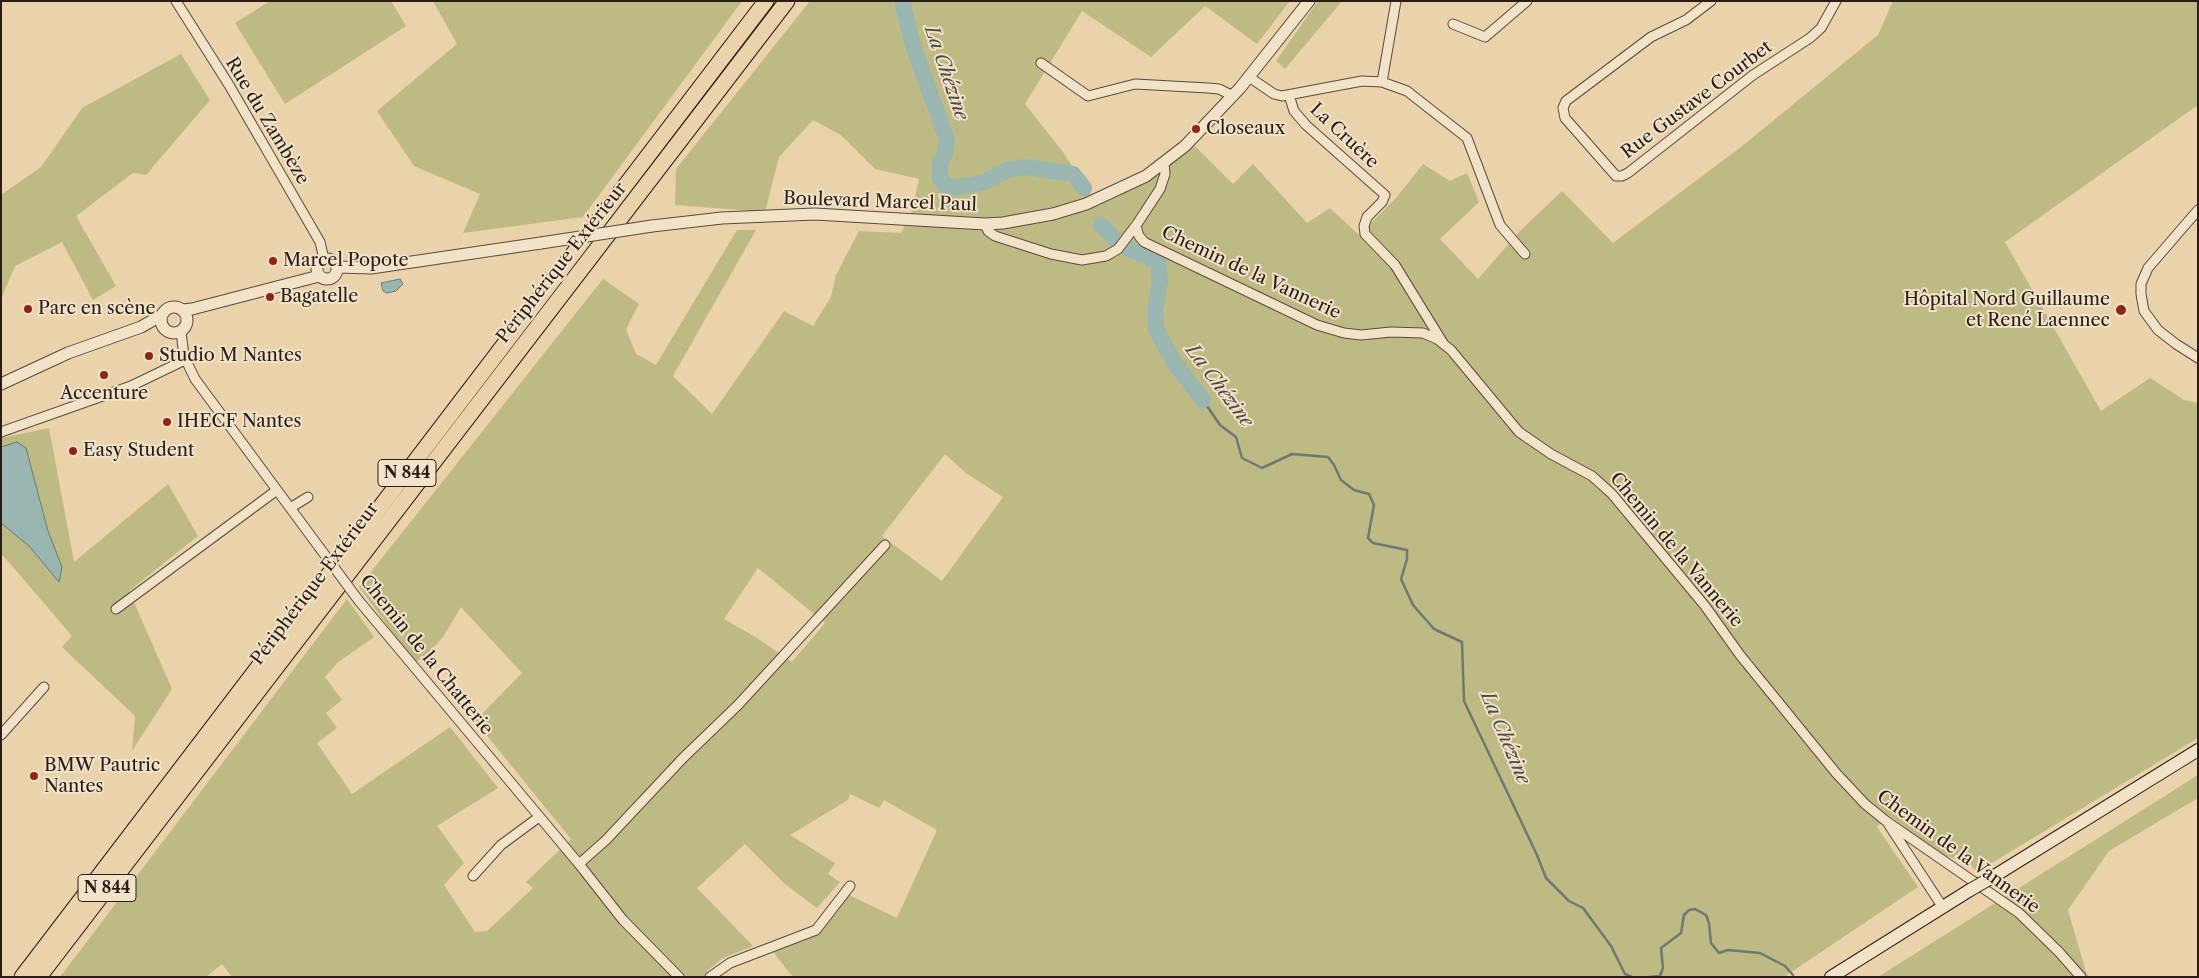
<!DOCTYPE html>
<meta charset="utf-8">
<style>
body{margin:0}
#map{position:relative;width:2199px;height:978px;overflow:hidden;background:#ead2ab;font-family:"Libre Caslon Text",serif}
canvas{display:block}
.frame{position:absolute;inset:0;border:2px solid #2a1d18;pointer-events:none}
</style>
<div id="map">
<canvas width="2199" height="978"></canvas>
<div class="frame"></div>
</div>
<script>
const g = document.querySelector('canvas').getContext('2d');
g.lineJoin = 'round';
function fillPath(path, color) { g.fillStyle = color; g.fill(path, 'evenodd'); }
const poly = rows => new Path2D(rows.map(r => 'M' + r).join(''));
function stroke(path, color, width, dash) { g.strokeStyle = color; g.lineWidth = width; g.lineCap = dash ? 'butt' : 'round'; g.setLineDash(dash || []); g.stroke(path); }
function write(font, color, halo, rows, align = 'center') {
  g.font = font + ' "Libre Caslon Text",serif'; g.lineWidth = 4; g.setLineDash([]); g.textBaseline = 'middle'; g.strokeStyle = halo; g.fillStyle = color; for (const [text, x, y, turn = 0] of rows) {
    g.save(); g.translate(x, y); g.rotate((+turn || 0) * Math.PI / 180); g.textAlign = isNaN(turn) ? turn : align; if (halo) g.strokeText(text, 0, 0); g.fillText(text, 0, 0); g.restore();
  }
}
fillPath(poly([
 [270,1,391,1,406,26,285,104,235,23],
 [433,1,742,1,583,217,463,233,480,194,414,166,377,111,457,44],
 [810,1,1290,1,1257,44,1205,6,1151,57,1082,11,1025,104,1063,152,1098,206,1143,184,1195,146,1233,184,1253,164,1307,223,1330,208,1359,235,1397,197,1423,164,1450,181,1467,173,1479,202,1440,239,1478,279,1520,231,1562,191,1613,243,1741,147,1878,35,1893,1,2198,1,2198,105,2005,242,2101,411,2150,378,2184,400,2198,403,2198,738,1977,872,1971,865,1942,854,1888,815,1877,827,1918,887,1784,977,793,977,772,951,819,934,849,895,897,918,937,830,884,800,879,808,850,794,848,800,790,835,835,863,828,874,840,882,817,908,785,884,745,844,697,888,753,946,723,958,707,971,713,977,232,977,222,964,206,977,60,977,347,599,374,637,337,663,325,677,342,700,326,713,337,728,317,743,352,794,450,727,498,788,437,826,464,863,444,885,475,932,487,931,533,888,526,882,571,839,475,721,522,673,461,607,443,637,427,654,415,663,359,587,603,279,639,304,626,329,636,354,656,365,737,230,756,230,673,376,712,414,784,311,813,326,831,297,836,275,859,231,901,233,912,211,919,179,875,169,841,135,813,120,779,157,765,212,675,205,676,169],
 [945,454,966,473,1003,497,942,581,882,536],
 [758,568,825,623,792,662,757,638,724,619],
 [1318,1,1342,1,1285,69,1276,61],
 [181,54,210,100,146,175,133,173,76,216,116,286,93,300,62,242,15,266,1,299,1,195,41,167,82,108],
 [49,428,74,562,168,484,198,536,129,591,172,689,132,751,135,716,62,647,72,636,1,553,1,438],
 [2198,775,2198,798,2109,851,2068,910,2086,972,2089,977,1878,977]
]), '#beba84');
const water = poly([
 [400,279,403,284,396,291,387,293,383,291,381,283,400,279],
 [17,442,26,448,48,531,62,567,59,582,29,546,1,523,1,447,17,442]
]);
fillPath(water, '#9ab6b1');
stroke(water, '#6d7974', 1);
stroke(poly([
 [1203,400,1220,425,1236,437,1242,458,1262,468,1292,454,1328,457,1334,465,1341,480,1354,490,1369,494,1374,505,1368,538,1373,543,1407,550,1407,559,1401,579,1413,605,1434,629,1462,642,1464,701,1537,855,1546,878,1569,901,1583,908,1611,946,1625,974,1632,977],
 [1649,977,1660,976,1663,968,1661,948,1681,933,1684,915,1689,910,1695,909,1706,915,1709,923,1711,943,1719,953,1728,950,1760,953,1785,966,1793,975]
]), '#6d7974', 2.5);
stroke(poly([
 [902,1,914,49,947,139,945,154,940,163,940,178,945,185,947,188,971,185,985,182,1007,170,1026,167,1073,174,1084,188],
 [1101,225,1119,243],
 [1125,247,1158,262,1160,280,1155,311,1156,329,1175,364,1203,400]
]), '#9ab6b1', 16);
const minor = poly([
 [176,1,229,85,320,242,324,259],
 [1711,1,1686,20,1651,37,1566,101,1563,108,1565,118,1616,176,1622,176,1628,173,1753,75,1810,38,1821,28,1836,1],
 [1453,24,1485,37,1527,1],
 [1041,63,1088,96,1135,84,1208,88,1219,89,1233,96],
 [1249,77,1274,94,1282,96,1362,81,1382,82,1407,91,1467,138,1500,225,1525,254],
 [1382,82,1396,1],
 [1289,95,1294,111,1306,125,1385,195,1382,202,1367,217,1364,226,1365,234,1395,265,1443,343],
 [2198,210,2148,268,2141,284,2141,294,2144,311,2158,330,2176,344,2198,358],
 [985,224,988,231,995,236,1051,254,1082,260,1106,256,1118,249,1137,224,1160,189,1165,174,1164,163],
 [1136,226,1139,236,1144,242,1317,325,1344,333,1361,335,1391,332,1423,333,1437,339,1451,350,1519,432,1551,454,1592,476,1612,494,1705,606,1740,655,1836,773,1865,804,1886,821,2019,913,2059,952,2081,977],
 [181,332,184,356,195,379,319,547],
 [1,432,131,386,185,360],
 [290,508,308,497],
 [359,601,579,864,623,920,679,977],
 [116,609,277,490],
 [1,735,44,687],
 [1889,825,1942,906],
 [579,864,606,840,683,758,738,705,885,545],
 [473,876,501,845,539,817],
 [710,977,730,963,816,930,850,886]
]);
const tertiary = poly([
 [652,226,722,218,815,214,985,224,1003,223,1053,214,1086,204,1146,176,1185,146,1240,88,1309,1],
 '317 269a10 10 0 1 1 20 0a10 10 0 1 1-20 0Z',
 [338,267,371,268,541,243],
 '161 320a13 13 0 1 1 26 0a13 13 0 1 1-26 0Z',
 [183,310,192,309,319,276],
 [1,384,68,353,141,327,162,315]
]);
const secondary = poly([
 [1991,878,2198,750],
 [1831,977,1970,890]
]);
const trunk = poly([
 [22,977,766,1],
 [39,977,787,1]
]);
stroke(minor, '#5a4a3d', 11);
stroke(tertiary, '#5a4a3d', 13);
stroke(secondary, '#2a1d18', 14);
stroke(trunk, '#2a1d18', 17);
stroke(minor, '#f1e2c8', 9);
stroke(tertiary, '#f1e2c8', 11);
stroke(secondary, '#f1e2c8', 12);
stroke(trunk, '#ead2ab', 15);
const minorBridge = poly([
 [319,547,359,601]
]);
const tertiaryBridge = poly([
 [541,243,652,226]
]);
const secondaryBridge = poly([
 [1970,890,1991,878]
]);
stroke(minorBridge, '#5a4a3d', 11, []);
stroke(tertiaryBridge, '#5a4a3d', 13, []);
stroke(secondaryBridge, '#2a1d18', 14, []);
stroke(minorBridge, '#f1e2c8', 9);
stroke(tertiaryBridge, '#f1e2c8', 11);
stroke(secondaryBridge, '#f1e2c8', 12);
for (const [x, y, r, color] of [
 [1196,129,5,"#8f2418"],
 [273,261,5,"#8f2418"],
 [270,297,5,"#8f2418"],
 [28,309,5,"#8f2418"],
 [2121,310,6,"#8f2418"],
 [149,356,5,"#8f2418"],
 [104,375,5,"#8f2418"],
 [167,422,5,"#8f2418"],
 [73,451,5,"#8f2418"],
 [34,776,5,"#8f2418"]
]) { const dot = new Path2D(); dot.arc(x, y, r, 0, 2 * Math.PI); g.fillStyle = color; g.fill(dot); stroke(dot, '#f1e2c8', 2); }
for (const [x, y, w] of [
 [407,473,58],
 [107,888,58]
]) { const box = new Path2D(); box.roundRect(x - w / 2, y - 13.5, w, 27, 4); g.fillStyle = '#f1e2c8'; g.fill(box); stroke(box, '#2a1d18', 1); }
write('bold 16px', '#2a1d18', null, [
 ["N 844",407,473],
 ["N 844",107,888]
]);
write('18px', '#2a1d18', '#f1e2c8', [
 ["Rue Gustave Courbet",1697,100,-37],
 ["Rue du Zambèze",267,121,59],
 ["La Cruère",1344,136,43],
 ["Boulevard Marcel Paul",880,202,2],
 ["Périphérique Extérieur",562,263,-52],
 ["Chemin de la Vannerie",1251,273,25],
 ["Chemin de la Vannerie",1676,550,50],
 ["Périphérique Extérieur",315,584,-53],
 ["Chemin de la Chatterie",426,655,51],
 ["Chemin de la Vannerie",1958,852,36]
]);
write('18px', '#2a1d18', '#f1e2c8', [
 ["Closeaux",1206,129],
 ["Marcel Popote",283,261],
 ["Bagatelle",280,297],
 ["Hôpital Nord Guillaume",2110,300,"right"],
 ["et René Laennec",2110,321,"right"],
 ["Parc en scène",38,309],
 ["Studio M Nantes",159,356],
 ["Accenture",104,394,"center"],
 ["IHECF Nantes",177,422],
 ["Easy Student",83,451],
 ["BMW Pautric",44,766],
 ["Nantes",44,787]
], 'left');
write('italic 19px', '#4c4b46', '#f1e2c8', [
 ["La Chézine",946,73,71],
 ["La Chézine",1219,386,53],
 ["La Chézine",1505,738,67]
]);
</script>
